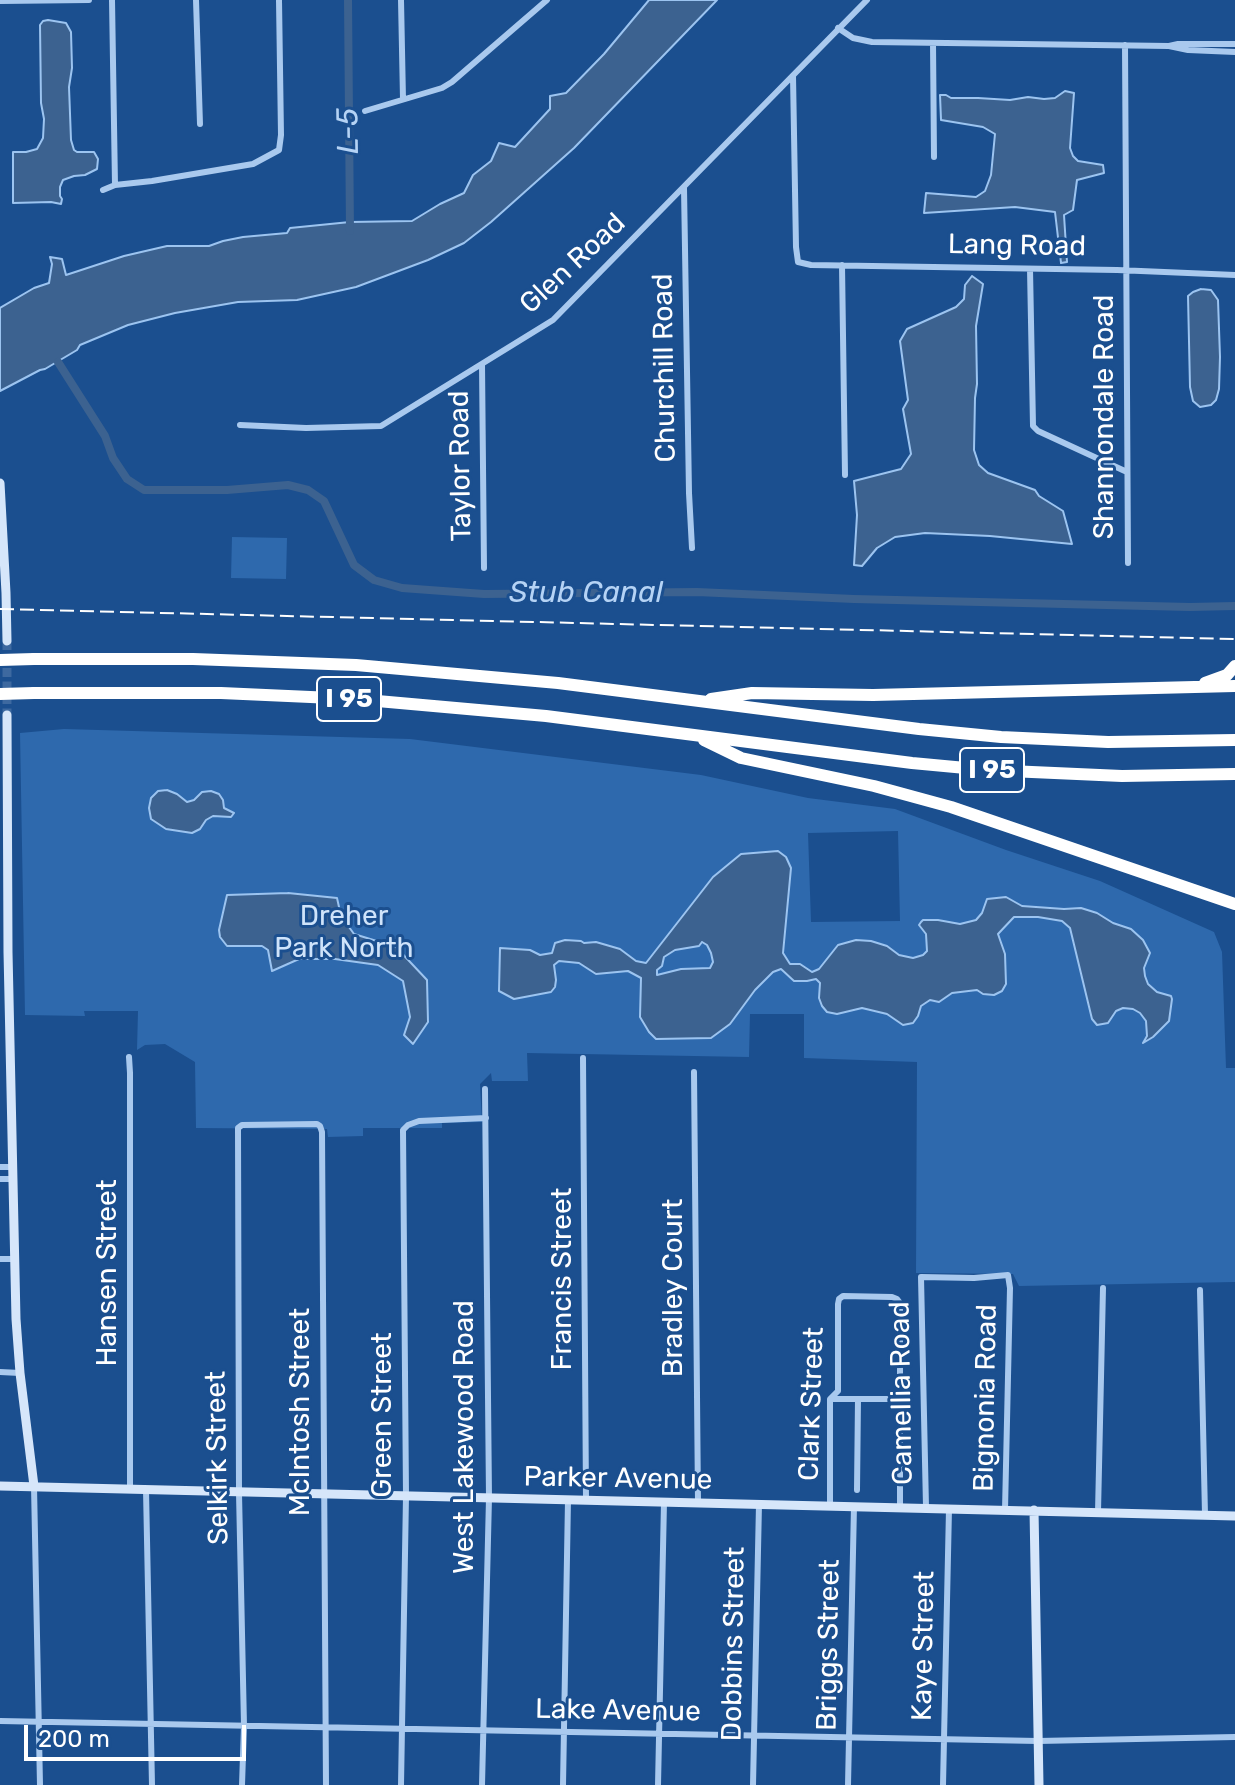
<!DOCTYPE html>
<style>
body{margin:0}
#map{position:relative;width:1235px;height:1785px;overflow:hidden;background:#1b4f8f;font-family:Rubik,sans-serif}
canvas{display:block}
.scale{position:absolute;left:24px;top:1725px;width:222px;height:36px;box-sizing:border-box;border:4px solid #fff;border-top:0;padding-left:10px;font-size:24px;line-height:28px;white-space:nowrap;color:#fff;-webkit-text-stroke:6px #1b4f8f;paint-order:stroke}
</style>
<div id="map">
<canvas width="1235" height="1785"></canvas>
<div class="scale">200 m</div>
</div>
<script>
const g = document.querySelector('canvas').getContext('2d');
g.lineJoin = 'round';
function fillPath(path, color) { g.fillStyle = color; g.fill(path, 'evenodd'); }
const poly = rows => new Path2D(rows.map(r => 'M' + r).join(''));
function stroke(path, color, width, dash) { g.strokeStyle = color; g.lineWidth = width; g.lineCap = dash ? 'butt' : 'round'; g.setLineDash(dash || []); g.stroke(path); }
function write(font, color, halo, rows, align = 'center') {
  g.font = font + ' Rubik,sans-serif'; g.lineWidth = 6; g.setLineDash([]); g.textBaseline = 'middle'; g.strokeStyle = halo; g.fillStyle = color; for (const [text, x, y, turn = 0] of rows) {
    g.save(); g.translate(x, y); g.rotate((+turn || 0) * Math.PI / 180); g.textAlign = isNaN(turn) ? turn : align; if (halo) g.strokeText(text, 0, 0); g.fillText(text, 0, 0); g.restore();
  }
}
fillPath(poly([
 [232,537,287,538,286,579,231,578],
 [64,729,410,739,701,775,808,798,895,809,1006,850,1100,881,1214,932,1222,952,1226,1068,1235,1068,1235,1282,1019,1286,1013,1274,916,1273,917,1062,804,1058,804,1014,750,1014,749,1057,527,1053,528,1081,492,1081,491,1073,480,1084,482,1122,442,1123,442,1128,363,1128,363,1136,328,1137,327,1129,196,1128,195,1062,165,1044,145,1045,137,1050,138,1011,84,1011,85,1016,25,1015,20,733],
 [898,831,900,921,811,922,808,833]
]), '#2e69ad');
const water = poly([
 [649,0,717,0,574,148,491,222,464,243,428,260,356,287,297,300,238,302,175,313,128,325,80,345,77,350,45,369,40,370,0,391,0,308,34,288,49,283,52,264,50,257,62,259,66,275,124,256,167,246,209,246,223,241,243,237,287,233,290,228,350,222,412,221,440,204,464,193,473,175,491,161,499,143,515,147,550,109,550,96,566,93,604,54,649,0],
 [48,20,66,23,71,32,72,68,69,87,71,140,74,150,77,152,94,152,98,159,97,169,85,175,74,176,63,180,60,187,60,196,62,199,61,204,51,202,13,203,13,152,26,152,37,149,43,138,44,119,41,103,40,25,43,21,48,20],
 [1065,91,1074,93,1070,148,1073,156,1078,161,1103,165,1104,173,1077,180,1073,210,1064,215,1067,262,1061,263,1055,212,1015,207,924,213,926,193,976,197,985,191,991,175,995,134,983,127,941,120,940,95,946,95,951,98,978,98,1010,100,1028,97,1044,99,1055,98,1065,91],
 [972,276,983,284,976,326,977,384,975,398,974,450,979,465,988,473,1035,490,1039,496,1063,511,1072,544,990,536,925,533,895,537,877,548,862,566,854,565,857,515,854,481,901,469,911,454,903,409,908,400,900,341,907,329,956,307,964,299,965,285,972,276],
 [1201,289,1211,290,1218,300,1220,357,1219,389,1216,400,1211,405,1200,407,1193,401,1190,387,1188,296,1193,292,1201,289],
 [167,790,177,794,187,802,194,800,202,792,211,791,219,794,223,800,224,808,234,813,231,817,213,816,206,820,200,829,192,833,166,829,151,819,149,808,151,798,158,791,167,790],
 [778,851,786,857,791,868,783,953,790,964,800,964,812,972,819,969,838,945,856,940,871,941,887,946,899,955,913,958,923,955,927,951,926,934,919,925,921,922,923,920,938,920,960,924,976,920,982,913,987,899,1006,897,1022,906,1064,909,1081,908,1097,913,1113,923,1131,929,1143,940,1150,953,1144,968,1145,976,1148,984,1157,992,1171,996,1172,999,1169,1021,1153,1037,1143,1043,1147,1036,1146,1021,1140,1013,1133,1009,1123,1008,1116,1011,1108,1023,1097,1025,1092,1019,1070,928,1062,921,1038,917,1014,917,998,934,1005,954,1006,984,1002,991,994,995,983,994,977,990,952,993,939,1002,930,1000,921,1006,918,1016,913,1023,903,1025,887,1014,862,1008,837,1014,827,1012,822,1006,819,998,820,983,816,979,807,981,794,981,781,969,773,972,755,990,730,1024,711,1038,656,1039,649,1032,640,1017,641,978,628,971,596,974,579,963,559,961,554,965,556,980,555,987,551,992,514,999,499,991,500,948,530,950,540,955,552,953,555,943,565,940,581,941,584,943,596,942,620,949,636,961,646,963,713,877,741,854,778,851],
 [702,942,707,945,711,953,713,962,710,968,681,969,657,975,657,970,662,966,664,957,675,950,699,946,702,942],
 [288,893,337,898,341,916,354,934,396,947,427,980,428,1022,413,1044,404,1035,410,1017,403,981,378,965,335,959,299,959,272,971,268,950,262,946,227,946,220,937,219,930,227,895,288,893]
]);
fillPath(water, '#3c6290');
stroke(water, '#9cc4f0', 2);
stroke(poly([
 [348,0,350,231],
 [58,362,105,436,113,458,127,479,144,490,227,490,288,485,308,490,324,501,354,565,374,580,402,588,484,594,697,592,854,599,1190,607,1235,606]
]), '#3c6290', 8);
stroke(poly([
 [7,641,7,715]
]), '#3d69a0', 9, [9, 4.5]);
stroke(poly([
 [112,0,115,185],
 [196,0,200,124],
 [401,0,403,99],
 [0,1,89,0],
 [838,28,853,38,872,42,1169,46,1178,44,1235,44],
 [933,43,934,157],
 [1125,45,1128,563],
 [1169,46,1188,50,1235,52],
 [793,76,796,247,798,262,811,265,1117,270,1235,275],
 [365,111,442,88,452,82,547,0],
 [684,188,689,493,692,548],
 [103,190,115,185,152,181,253,164,279,150,281,135,279,0],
 [842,265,845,475],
 [1030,269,1033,426,1038,431,1127,472],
 [482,364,484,568],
 [240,425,306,428,381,426,553,320,867,0],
 [129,1057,130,1073,130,1489],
 [583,1058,586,1500],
 [694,1072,698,1502],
 [0,1167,13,1167],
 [0,1179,13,1179],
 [0,1259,15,1259],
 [1200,1290,1205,1515],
 [0,1372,20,1373],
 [832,1399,900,1399],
 [34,1486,40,1785],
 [146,1490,152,1785],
 [857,1490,858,1399],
 [830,1505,830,1399,838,1391,838,1304,839,1299,843,1296,892,1297,897,1299,900,1303,900,1507],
 [926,1507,921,1277,974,1278,1008,1275,1010,1288,1005,1510],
 [1098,1512,1103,1288],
 [0,1721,1038,1741,1235,1737],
 [242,1785,244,1726,239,1493,238,1128,242,1125,317,1124,320,1126,322,1132,326,1785],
 [401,1785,406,1496,403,1130,408,1125,419,1121,486,1118],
 [482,1785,489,1498,485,1089],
 [563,1785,568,1500],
 [658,1785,664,1502],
 [753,1785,759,1504],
 [848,1785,854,1506],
 [943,1785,949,1509]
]), '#a9c9ee', 6);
stroke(poly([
 [0,483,6,593,7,641],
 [7,715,8,952,16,1319,20,1373,34,1486],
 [0,1486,1235,1516],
 [1034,1510,1039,1785]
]), '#d6e6fa', 9);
stroke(poly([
 [34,659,193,659,356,665,558,683,919,729,1001,737,1108,742,1235,740],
 [1205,683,1227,675,1235,666],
 [34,693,221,693,355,699,546,716,912,763,987,770,1122,776,1235,774],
 [711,699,752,693,873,695,1235,686],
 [704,740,741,758,874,786,951,807,1235,904]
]), '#fff', 12);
stroke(poly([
 [0,609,1235,639]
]), '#fff', 2, [14, 6]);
stroke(poly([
 [0,660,34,659],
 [0,694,34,693]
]), '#fff', 12);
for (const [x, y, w] of [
 [349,699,64],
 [992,770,64]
]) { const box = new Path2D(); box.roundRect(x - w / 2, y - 22, w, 44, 6); g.fillStyle = '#1b4f8f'; g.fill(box); stroke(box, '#fff', 2); }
write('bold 26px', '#fff', null, [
 ["I 95",349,699],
 ["I 95",992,770]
]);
write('28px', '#fff', '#1b4f8f', [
 ["Lang Road",1017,246,1],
 ["Glen Road",573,264,-43],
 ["Churchill Road",665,368,-91],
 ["Shannondale Road",1105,417,-90],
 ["Taylor Road",461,466,-91],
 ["Hansen Street",108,1273,-90],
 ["Francis Street",563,1279,-90],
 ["Bradley Court",674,1288,-90],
 ["Camellia Road",902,1393,-91],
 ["Bignonia Road",986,1398,-89],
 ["Clark Street",812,1404,-88],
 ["McIntosh Street",301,1412,-90],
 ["Green Street",383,1415,-90],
 ["West Lakewood Road",465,1437,-90],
 ["Selkirk Street",218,1458,-91],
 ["Parker Avenue",618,1479,1],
 ["Dobbins Street",734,1644,-89],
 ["Briggs Street",829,1645,-89],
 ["Kaye Street",924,1646,-89],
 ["Lake Avenue",618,1711,1]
]);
write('28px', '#cfe3fa', '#1b4f8f', [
 ["Dreher",344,917],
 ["Park North",344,949]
]);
write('italic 30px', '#b5d3f5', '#1b4f8f', [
 ["L-5",349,131,-91],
 ["Stub Canal",586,593]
]);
</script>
